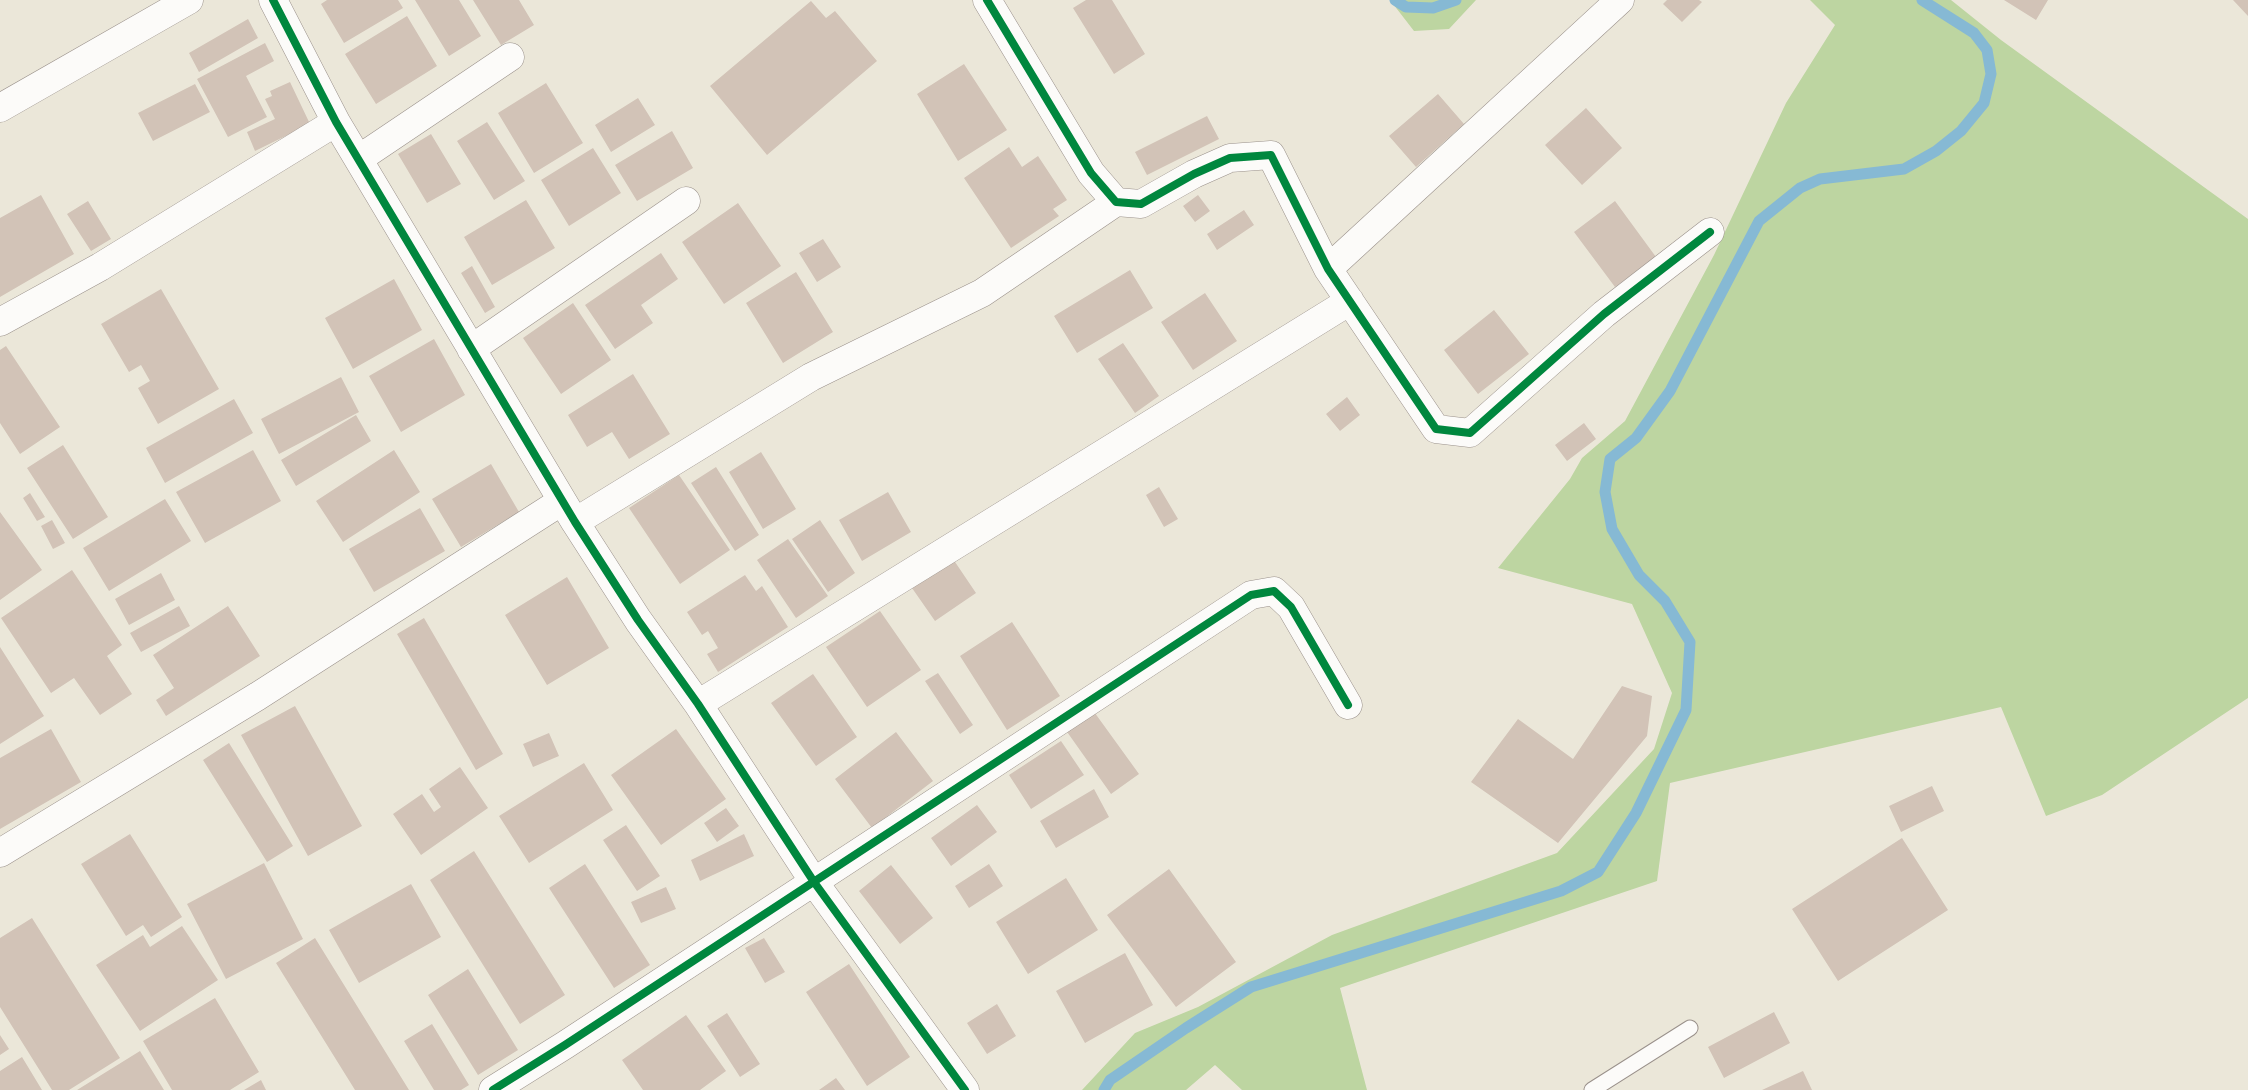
<!DOCTYPE html>
<style>
body{margin:0}
canvas{display:block;background:#ebe7d9}
</style>
<canvas width="2248" height="1090"></canvas>
<script>
const g = document.querySelector('canvas').getContext('2d');
g.lineJoin = 'round';
function fillPath(path, color) { g.fillStyle = color; g.fill(path, 'evenodd'); }
const poly = rows => new Path2D(rows.map(r => 'M' + r).join(''));
function stroke(path, color, width, dash) { g.strokeStyle = color; g.lineWidth = width; g.lineCap = dash ? 'butt' : 'round'; g.setLineDash(dash || []); g.stroke(path); }
fillPath(poly([
 [1390,0,1476,0,1449,29,1414,31],
 [1810,0,1951,0,2001,40,2248,219,2248,698,2102,795,2046,816,2001,707,1670,783,1657,881,1340,988,1367,1090,1242,1090,1215,1065,1186,1090,1082,1090,1135,1033,1198,1007,1332,935,1557,853,1654,749,1672,693,1632,604,1498,568,1570,479,1582,458,1625,421,1714,255,1786,103,1835,25]
]), '#bdd5a1');
stroke(poly([
 [1395,0,1406,7,1433,8,1456,0],
 [1104,1090,1110,1080,1186,1028,1251,987,1561,891,1598,872,1636,813,1686,710,1690,642,1665,601,1639,575,1612,529,1605,492,1610,459,1636,438,1670,391,1759,221,1800,188,1820,179,1904,169,1936,151,1961,131,1984,103,1991,74,1987,50,1974,33,1922,0]
]), '#86b9d4', 11);
fillPath(poly([
 [327,0,398,0,403,8,344,43,321,4],
 [415,0,459,0,481,36,449,56],
 [473,0,519,0,534,25,501,45],
 [1086,0,1112,0,1145,54,1114,74,1073,8],
 [1667,0,1699,0,1702,2,1682,22,1663,4],
 [2004,0,2048,0,2036,20],
 [2233,0,2248,0,2248,16],
 [811,1,826,18,835,11,877,61,767,155,710,86],
 [407,16,437,66,376,104,345,54],
 [248,19,258,38,199,72,189,53],
 [265,43,274,61,246,76,267,117,228,137,197,79],
 [964,64,1007,130,958,161,917,94],
 [290,82,310,124,255,151,247,132,275,119,265,99,272,96,270,91],
 [546,83,583,143,534,173,498,113],
 [195,84,210,112,153,141,138,113],
 [1438,94,1464,124,1416,167,1389,136],
 [638,98,655,125,611,152,595,125],
 [1586,108,1622,148,1582,185,1545,145],
 [1207,116,1219,139,1147,175,1135,152],
 [487,122,525,181,494,200,457,141],
 [672,131,693,168,637,201,615,165],
 [431,134,461,184,427,203,398,154],
 [1009,147,1022,167,1038,156,1067,200,1053,209,1059,216,1011,248,964,178],
 [593,148,621,193,569,226,541,180],
 [41,195,74,254,0,297,0,218],
 [1198,195,1210,211,1195,222,1183,206],
 [526,200,555,248,492,285,464,237],
 [88,201,111,239,91,251,67,214],
 [1615,201,1656,257,1615,287,1574,232],
 [738,203,781,266,724,304,682,242],
 [1244,210,1254,225,1217,250,1207,234],
 [823,239,841,267,817,282,799,253],
 [661,253,678,279,641,305,653,323,615,349,585,305],
 [472,266,495,307,485,313,461,273],
 [1130,270,1153,308,1077,353,1054,316],
 [796,272,833,332,783,363,746,303],
 [394,279,422,330,353,369,325,318],
 [161,289,219,389,158,424,138,388,150,381,141,365,129,372,101,324],
 [1205,293,1237,341,1193,370,1161,322],
 [573,303,611,360,561,394,523,338],
 [1494,310,1529,354,1478,394,1444,350],
 [434,339,465,395,401,432,369,376],
 [1123,343,1159,396,1135,413,1098,359],
 [6,346,60,427,20,454,0,423,0,350],
 [633,374,670,434,629,459,612,432,587,447,568,415],
 [341,377,359,412,279,454,261,419],
 [1347,397,1360,415,1340,431,1326,414],
 [234,399,253,433,165,483,146,448],
 [356,415,371,441,296,486,281,460],
 [1584,423,1596,439,1567,461,1555,445],
 [63,445,108,517,73,539,27,468],
 [253,450,281,501,205,543,176,492],
 [394,450,420,492,343,542,316,501],
 [761,452,796,509,763,529,729,472],
 [491,464,519,512,461,547,432,499],
 [716,467,759,535,735,551,691,483],
 [679,475,730,550,680,584,629,508],
 [1159,487,1178,519,1164,527,1146,495],
 [888,492,911,532,862,561,839,520],
 [30,493,45,517,37,521,23,498],
 [165,499,191,541,109,591,83,548],
 [420,508,445,551,374,592,349,549],
 [0,512,42,570,0,600],
 [52,520,65,543,53,549,41,526],
 [820,520,855,573,828,592,792,539],
 [788,539,828,596,796,618,757,560],
 [953,559,976,593,935,621,912,588],
 [72,570,122,645,107,656,132,694,100,715,74,678,51,693,1,618],
 [161,573,175,600,129,625,115,599],
 [745,575,756,591,762,586,788,627,718,672,707,654,718,648,708,631,702,635,687,612],
 [567,577,609,648,547,685,505,615],
 [179,606,190,626,141,652,130,633],
 [228,606,260,656,166,716,156,700,174,688,153,655],
 [880,611,921,670,867,707,826,647],
 [424,618,503,754,476,770,397,634],
 [1012,622,1060,696,1007,730,960,656],
 [0,647,44,716,0,744],
 [938,673,973,725,960,734,925,681],
 [813,674,857,737,816,766,771,703],
 [1622,686,1652,696,1647,736,1558,843,1471,782,1518,719,1573,759],
 [295,706,362,826,308,856,241,735],
 [1092,709,1139,774,1111,794,1065,729],
 [51,729,81,782,0,829,0,758],
 [676,729,726,799,661,845,611,775],
 [896,732,933,781,872,828,835,779],
 [549,733,559,756,533,767,523,744],
 [1061,741,1084,775,1031,809,1009,775],
 [229,743,293,846,267,862,203,760],
 [584,763,613,810,529,863,499,816],
 [460,767,488,808,421,855,393,814,422,794,434,812,441,807,429,789],
 [1932,786,1944,811,1901,832,1889,806],
 [1094,789,1109,817,1056,848,1040,821],
 [977,805,997,832,951,866,931,838],
 [726,808,739,826,717,842,704,823],
 [626,825,660,876,637,891,603,840],
 [130,834,182,917,151,937,143,925,126,936,81,864],
 [744,834,754,856,700,881,691,860],
 [1902,838,1948,910,1838,981,1792,909],
 [474,851,565,995,520,1024,430,880],
 [264,863,303,939,226,979,187,904],
 [585,864,650,965,614,988,549,888],
 [989,864,1003,886,969,908,955,886],
 [891,865,933,918,900,944,859,891],
 [1169,869,1236,962,1176,1007,1107,915],
 [1066,878,1098,930,1028,974,996,922],
 [411,884,441,937,359,983,329,930],
 [666,887,676,909,641,923,631,902],
 [32,918,120,1058,69,1090,52,1090,0,1007,0,938],
 [182,926,218,980,140,1031,96,965,143,935,150,947],
 [315,938,409,1090,355,1090,276,963],
 [764,938,785,972,765,983,745,948],
 [1125,953,1153,1005,1085,1043,1056,991],
 [849,964,910,1057,867,1086,806,992],
 [468,969,518,1050,478,1075,428,995],
 [215,998,259,1072,230,1090,172,1090,143,1041],
 [997,1004,1016,1036,987,1054,967,1023],
 [1774,1012,1790,1043,1724,1078,1708,1047],
 [727,1013,760,1064,740,1077,707,1026],
 [686,1015,726,1071,700,1090,643,1090,622,1060],
 [432,1024,469,1085,461,1090,434,1090,404,1041],
 [0,1035,9,1049,0,1055],
 [140,1051,164,1090,77,1090],
 [22,1057,42,1090,0,1090,0,1071],
 [1803,1071,1812,1090,1762,1090],
 [836,1078,845,1090,819,1090],
 [261,1080,266,1090,244,1090]
]), '#d2c3b7');
const lane = poly([
 [1592,1090,1690,1028]
]);
const street = poly([
 [273,0,336,122,575,522,638,620,698,704,814,882,965,1090],
 [987,0,1091,173,1116,202,1141,204,1194,174,1230,158,1271,155,1328,269,1436,429,1470,433,1604,314,1710,232],
 [360,158,510,57],
 [1328,269,1620,0],
 [0,322,100,267,336,122],
 [471,349,686,201],
 [575,522,811,377,982,293,1116,202],
 [698,704,1350,301],
 [0,853,258,696,562,501],
 [493,1090,565,1045,1251,595,1274,591,1291,607,1348,705]
]);
const secondary = poly([
 [0,108,189,0]
]);
stroke(lane, '#9a918b', 17);
stroke(street, '#9a918b', 29);
stroke(secondary, '#9a918b', 29);
stroke(lane, '#fcfbf9', 15);
stroke(street, '#fcfbf9', 28);
stroke(secondary, '#fcfbf9', 28);
stroke(poly([
 [273,0,336,122,575,522,638,620,698,704,814,882,965,1090],
 [987,0,1091,173,1116,202,1141,204,1194,174,1230,158,1271,155,1328,269,1436,429,1470,433,1604,314,1710,232],
 [493,1090,565,1045,1251,595,1274,591,1291,607,1348,705]
]), '#00873e', 8);
</script>
